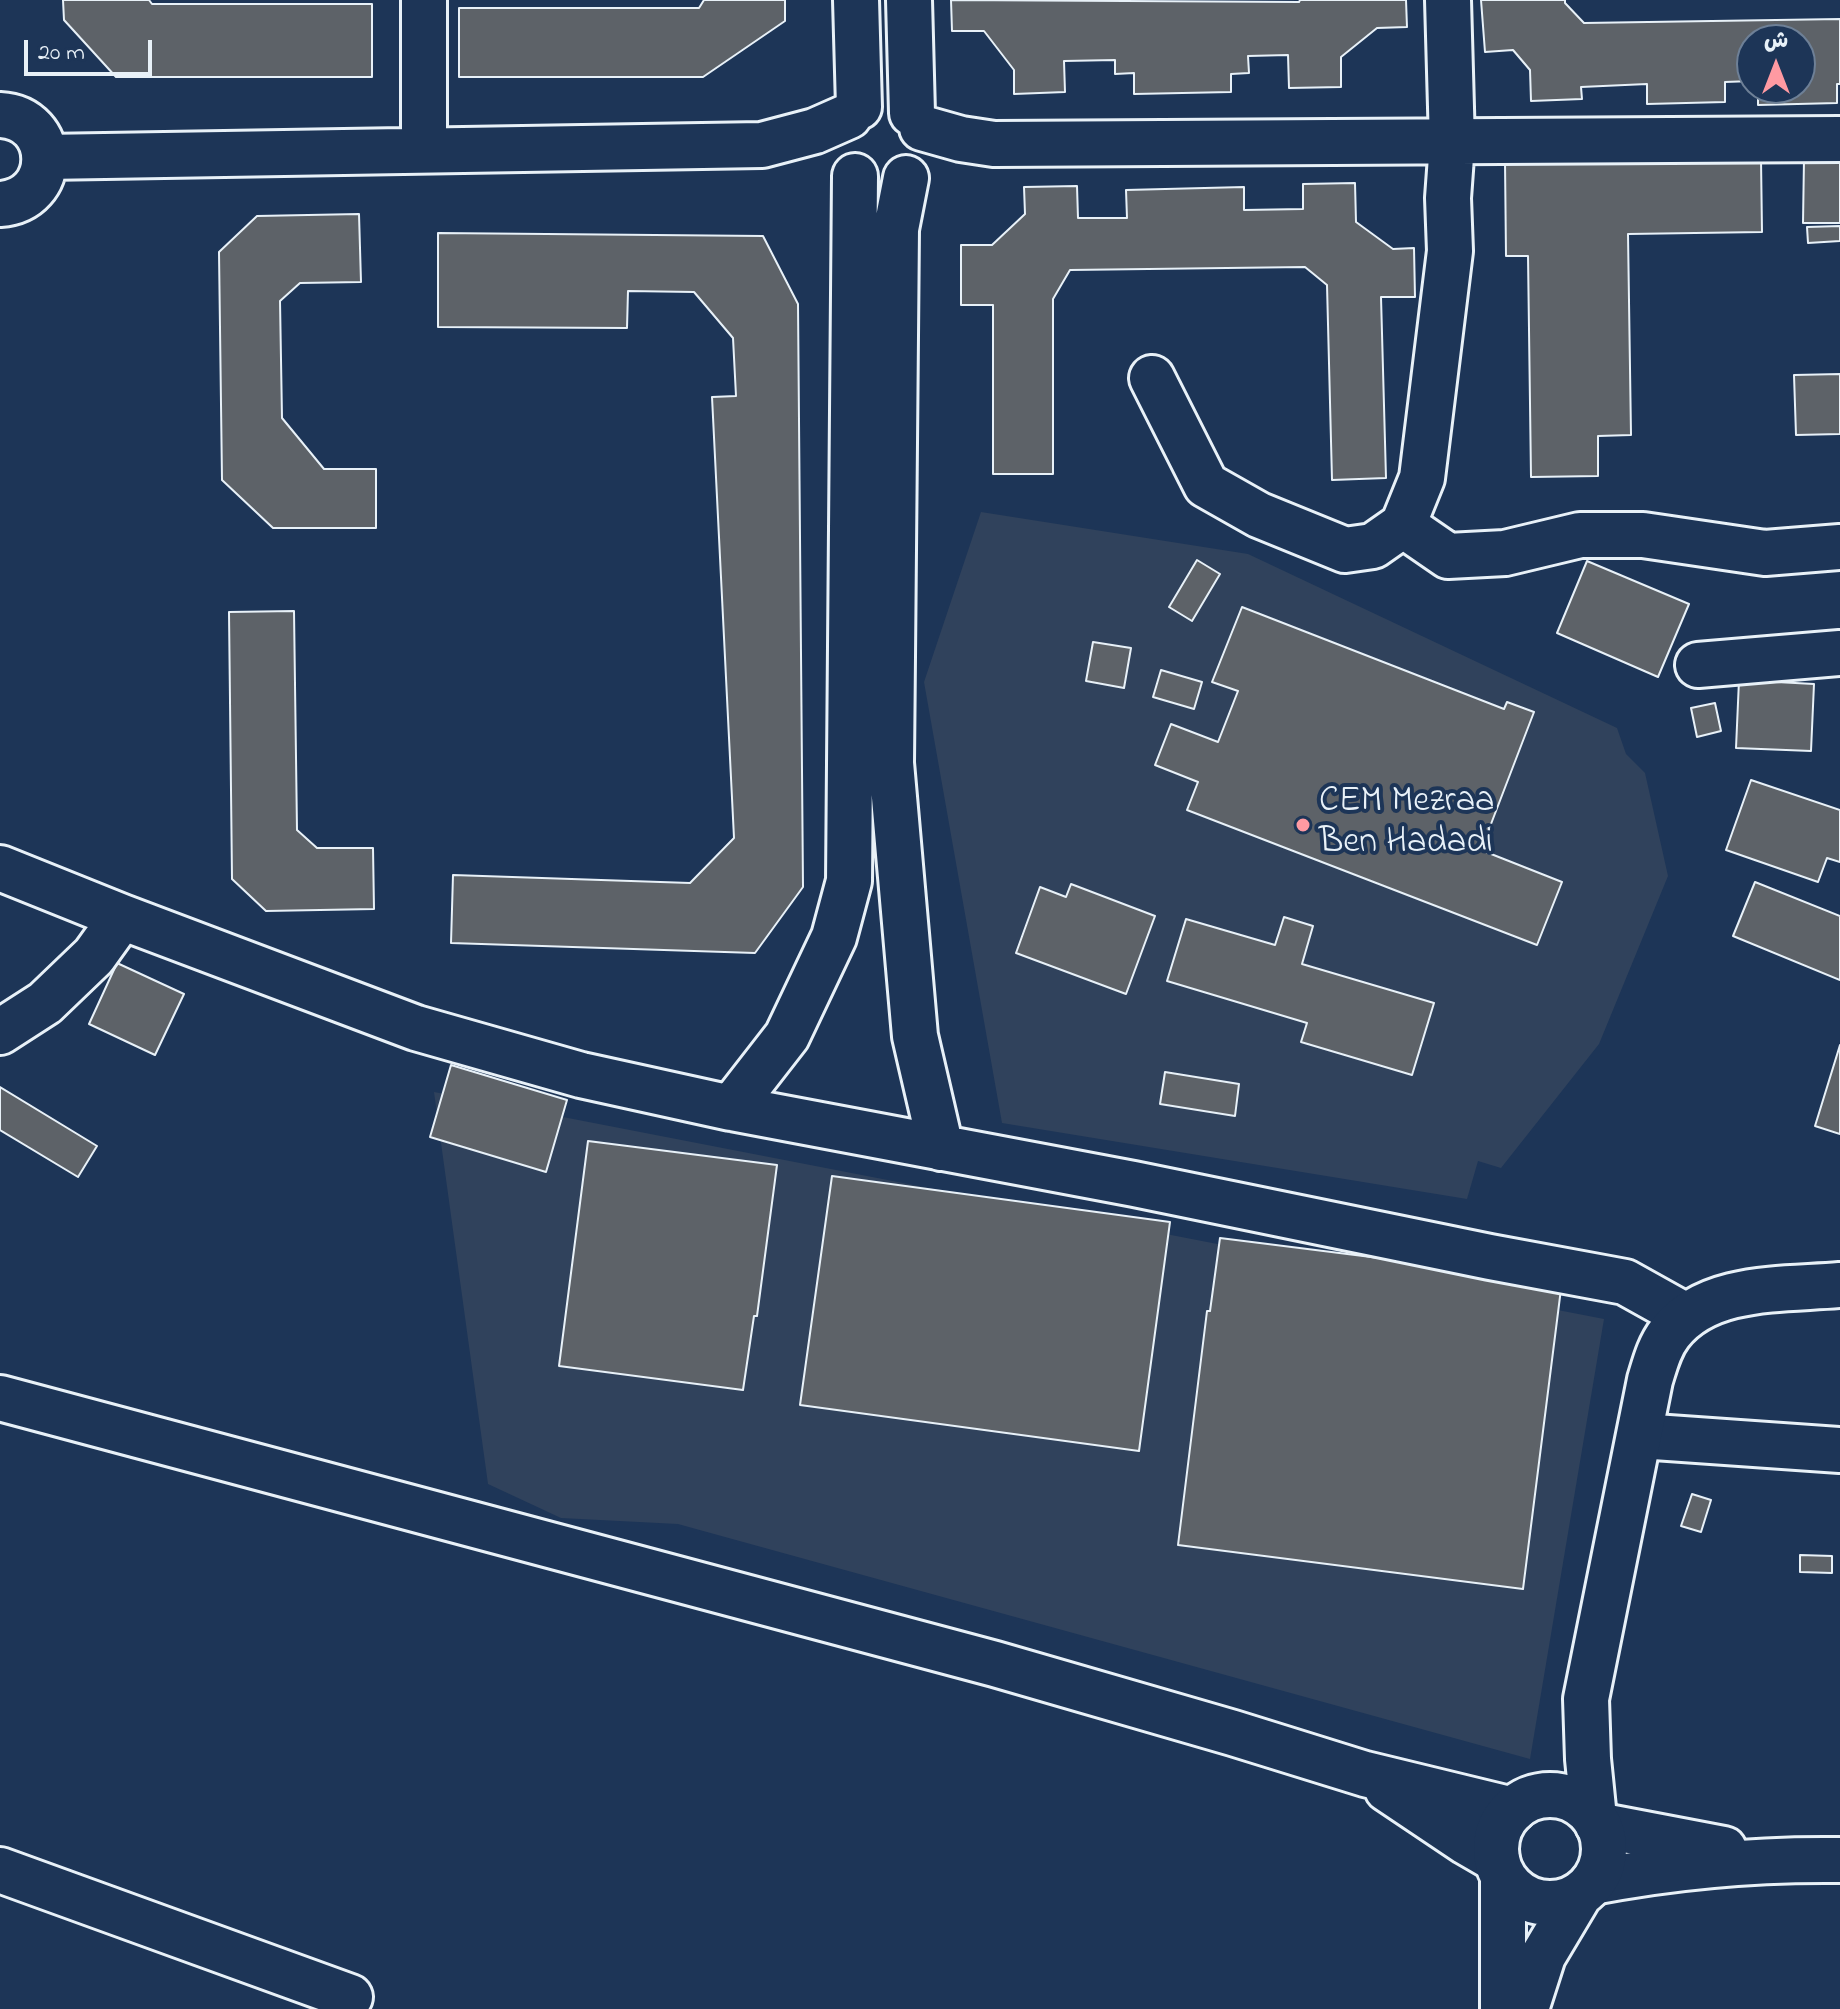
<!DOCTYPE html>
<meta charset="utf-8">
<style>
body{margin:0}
#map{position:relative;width:1840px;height:2009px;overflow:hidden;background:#1d3557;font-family:"Indie Flower","Playpen Sans Arabic",sans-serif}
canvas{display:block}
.north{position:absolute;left:1736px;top:24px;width:80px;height:80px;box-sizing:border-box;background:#1d3557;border:2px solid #6e8097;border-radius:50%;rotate:0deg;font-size:22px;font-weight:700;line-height:32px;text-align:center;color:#e8f1f8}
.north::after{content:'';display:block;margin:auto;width:28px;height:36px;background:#ff9aa2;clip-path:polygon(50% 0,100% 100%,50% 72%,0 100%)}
.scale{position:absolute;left:24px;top:40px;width:128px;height:36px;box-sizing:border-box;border:4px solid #e8f1f8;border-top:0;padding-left:10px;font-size:24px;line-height:28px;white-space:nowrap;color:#e8f1f8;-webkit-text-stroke:6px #1d3557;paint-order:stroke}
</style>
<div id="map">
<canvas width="1840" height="2009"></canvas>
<div class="north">ش</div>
<div class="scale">20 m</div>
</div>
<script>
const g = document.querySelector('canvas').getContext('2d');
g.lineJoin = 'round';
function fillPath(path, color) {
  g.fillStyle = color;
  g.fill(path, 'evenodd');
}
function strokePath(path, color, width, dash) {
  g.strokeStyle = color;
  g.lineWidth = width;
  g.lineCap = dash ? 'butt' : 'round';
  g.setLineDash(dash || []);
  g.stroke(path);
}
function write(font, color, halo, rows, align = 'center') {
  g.font = font + ' "Indie Flower",sans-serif';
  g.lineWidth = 8;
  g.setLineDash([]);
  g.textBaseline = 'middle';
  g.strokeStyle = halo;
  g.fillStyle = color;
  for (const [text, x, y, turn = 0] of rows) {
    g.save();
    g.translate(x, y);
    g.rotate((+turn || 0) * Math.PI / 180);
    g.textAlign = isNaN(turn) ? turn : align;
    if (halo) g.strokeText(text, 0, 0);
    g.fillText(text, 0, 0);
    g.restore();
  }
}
fillPath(new Path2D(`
 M981 512 1248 554 1617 728 1626 754 1645 773 1668 876 1599 1044 1501 1168 1478 1161 1467 1199 1002 1123 924 682Z
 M434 1092 1604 1319 1530 1759 678 1524 561 1518 488 1484Z`), '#30425c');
const building = new Path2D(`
 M63 0H149L152 4H372V77H116L64 20Z
 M704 0H785V21L703 77H459V8H699Z
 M951 0 1299 2 1300 0H1406L1407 27 1377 28 1341 57V87L1289 88 1288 55 1248 56 1249 73 1231 74V92L1134 94V73L1115 74V60L1064 61 1065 92 1014 94V70L984 31H952Z
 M1481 0H1565V3L1584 23 1840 19V84H1837V103L1758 105V88H1800V40H1752V81L1725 82V102L1647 104V84L1581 87 1582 99 1531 101 1530 70 1513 50 1485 52Z
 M1761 159 1762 232 1628 234 1631 435 1598 436V476L1531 477 1528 256H1506L1505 162Z
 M1804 159H1840V223H1803Z
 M1355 183 1356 222 1393 249 1414 248 1415 297H1381L1386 478 1332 480 1327 285 1305 267 1070 270 1053 299V474H993V305H961V245H992L1025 214 1024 187 1077 186 1078 218H1127L1126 190 1244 187V210L1303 209V184Z
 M359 214 361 282 300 283 280 301 282 418 324 469H376V528H273L222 480 219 252 257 216Z
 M1840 226V241L1808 243 1807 227Z
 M438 233 763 236 798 304 803 887 755 953 451 943 453 875 690 883 734 838 712 397 736 396 733 338 694 292 628 291 627 328 438 327Z
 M1840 374V434L1796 435 1794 375Z
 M1197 560 1220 574 1192 621 1169 607Z
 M1587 561 1689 604 1658 677 1557 633Z
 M1242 607 1504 709 1507 702 1534 712 1481 850 1562 882 1537 945 1187 810 1198 782 1155 765 1171 724 1218 742 1238 691 1212 682Z
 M294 611 297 830 317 848H373L374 909 266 911 232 879 229 612Z
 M1093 642 1131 648 1124 688 1086 681Z
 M1161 670 1202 682 1194 709 1153 697Z
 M1739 680 1814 684 1811 751 1736 748Z
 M1715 703 1721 731 1697 737 1691 708Z
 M1751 780 1840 810V862L1827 858 1818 882 1726 850Z
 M1755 882 1840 916V980L1733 936Z
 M1071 884 1155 916 1126 994 1016 953 1040 887 1066 897Z
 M1284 917 1313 926 1302 964 1434 1003 1412 1075 1301 1042 1307 1023 1167 981 1186 919 1275 945Z
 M117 963 184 994 155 1055 89 1024Z
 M1840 1045V1134L1815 1126Z
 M451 1065 567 1100 546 1172 430 1137Z
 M1165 1072 1239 1084 1235 1116 1160 1104Z
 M0 1087 97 1146 78 1177 0 1130Z
 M588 1141 777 1165 757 1316H754L743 1390 559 1366Z
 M832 1176 1170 1222 1139 1451 800 1405Z
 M1220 1238 1562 1281 1523 1589 1178 1545 1207 1311H1210Z
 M1692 1494 1711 1500 1701 1532 1681 1526Z
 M1800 1555 1832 1556V1573L1800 1572Z`);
fillPath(building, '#5d6268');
strokePath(building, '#e8f1f8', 2);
const minor = new Path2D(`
 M424 0V150
 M856 0 859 107
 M909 0 912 113
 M0 115C59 118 59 200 0 204
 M922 128 961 139 994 144 1840 139
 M45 157 762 145 815 131 849 116
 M906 178 896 229 891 763 915 1036 941 1148
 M1152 378 1206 485 1259 515 1345 550 1373 546 1403 525 1422 478 1450 251 1448 198 1452 143 1448 0
 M1403 525 1448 556 1505 553 1580 535H1643L1765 553 1840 547
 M1698 665 1840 653
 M0 868 122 917 416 1028 581 1075 731 1108 1134 1184 1490 1257 1625 1282 1686 1316
 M0 1032 45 1003 94 956 122 917
 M731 1108 787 1036 834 937 849 881 855 176
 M0 1398 995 1664 1233 1733 1365 1774 1513 1810
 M1640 1436 1840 1450
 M1387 1789 1466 1842 1497 1860
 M1598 1825 1724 1849
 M0 1870 350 1997
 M1593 1882C1675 1866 1757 1859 1840 1860`);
const major = new Path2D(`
 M1496 1849a54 54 0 1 1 108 0a54 54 0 1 1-108 0Z
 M1594 1818 1588 1759 1586 1699 1650 1380C1655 1364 1659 1347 1670 1333 1708 1284 1783 1290 1840 1285
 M1503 1876V2009
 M1526 2009 1543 1956 1580 1894`);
strokePath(minor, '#e8f1f8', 50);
strokePath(major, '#e8f1f8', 50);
strokePath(minor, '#1d3557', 44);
strokePath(major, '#1d3557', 44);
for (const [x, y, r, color] of [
 [1303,825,8,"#ff9aa2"]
]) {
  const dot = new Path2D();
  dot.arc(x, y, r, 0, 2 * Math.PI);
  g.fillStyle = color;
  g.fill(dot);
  strokePath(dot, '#1d3557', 3);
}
write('36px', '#e8f1f8', '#1d3557', [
 ["CEM Mezraa",1319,804],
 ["Ben Hadadi",1319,845]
], 'left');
</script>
